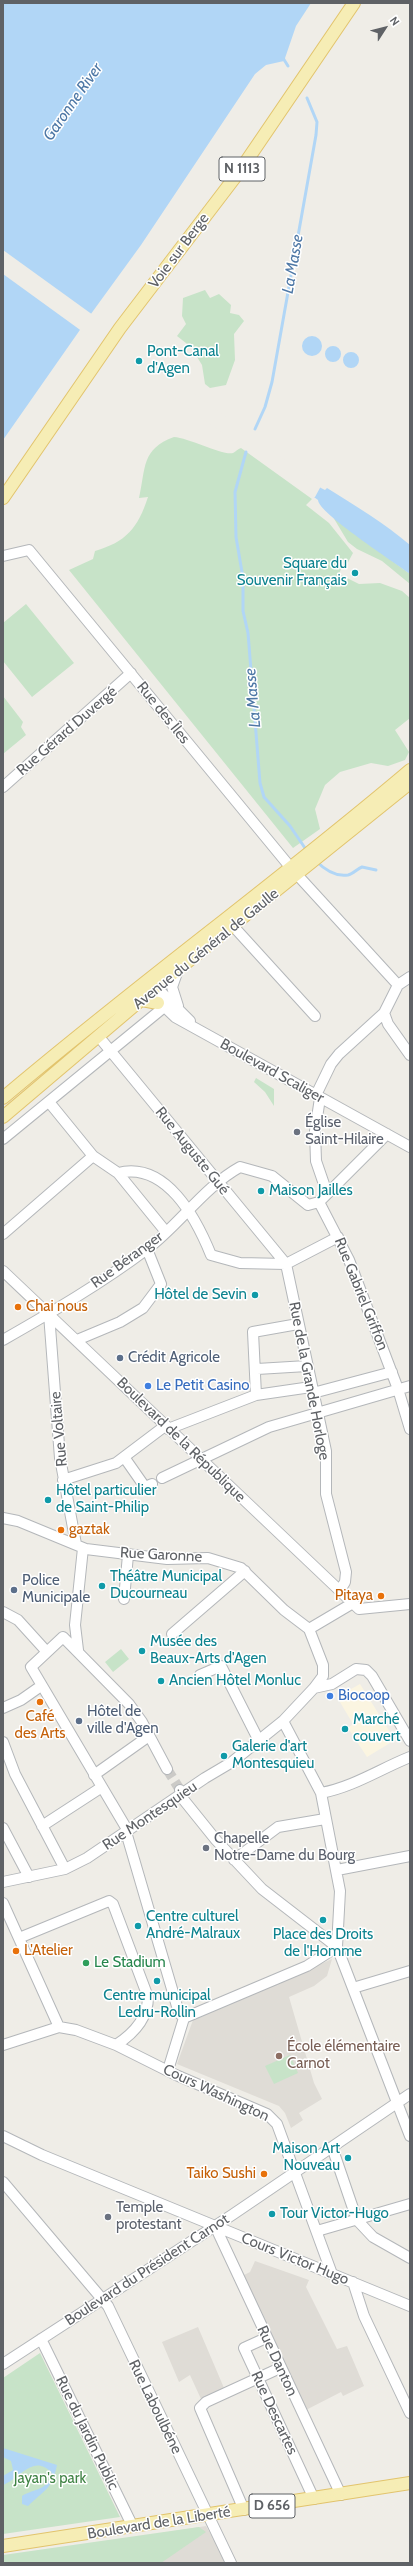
<!DOCTYPE html>
<meta charset="utf-8">
<style>
body{margin:0}
#map{position:relative;width:413px;height:2566px;overflow:hidden;background:#efede7;font-family:Cabin,sans-serif}
canvas{display:block}
.frame{position:absolute;inset:0;border:4px solid #5f6266;pointer-events:none}
.north{position:absolute;left:365px;top:8px;width:40px;height:40px;-webkit-text-stroke:3px #fff;paint-order:stroke;rotate:54deg;font-size:11px;font-weight:700;line-height:16px;text-align:center;color:#5f6266}
.north::after{content:'';display:block;margin:auto;width:14px;height:18px;background:#5f6266;clip-path:polygon(50% 0,100% 100%,50% 72%,0 100%)}
</style>
<div id="map">
<canvas width="413" height="2566"></canvas>
<div class="frame"></div>
<div class="north">N</div>
</div>
<script>
const g = document.querySelector('canvas').getContext('2d');
g.lineJoin = 'round';
function fillPath(path, color) {
  g.fillStyle = color;
  g.fill(path, 'evenodd');
}
function strokePath(path, color, width, dash) {
  g.strokeStyle = color;
  g.lineWidth = width;
  g.lineCap = dash ? 'butt' : 'round';
  g.setLineDash(dash || []);
  g.stroke(path);
}
function write(font, color, halo, rows, align = 'center') {
  g.font = font + ' Cabin,sans-serif';
  g.lineWidth = 3;
  g.setLineDash([]);
  g.textBaseline = 'middle';
  g.strokeStyle = halo;
  g.fillStyle = color;
  for (const [text, x, y, turn = 0] of rows) {
    g.save();
    g.translate(x, y);
    g.rotate((+turn || 0) * Math.PI / 180);
    g.textAlign = isNaN(turn) ? turn : align;
    if (halo) g.strokeText(text, 0, 0);
    g.fillText(text, 0, 0);
    g.restore();
  }
}
fillPath(new Path2D(`
 M360 1684 395 1740 367 1757 348 1728 353 1724 337 1697Z`), '#fbf5e1');
fillPath(new Path2D(`
 M332 1959 327 1976 314 1986 289 1997 314 2083 322 2099 299 2113 303 2120 291 2128 285 2113 279 2106 177 2064 193 2020Z
 M255 2261 309 2280 306 2287 337 2349 347 2346 364 2386 343 2396 341 2392 304 2411 242 2276 250 2272Z
 M198 2327 224 2388 201 2399 190 2375 179 2382 162 2342Z
 M206 2526 227 2563H3V2558Z`), '#dfdcd6');
fillPath(new Path2D(`
 M205 290 210 298 219 294 231 305 230 313 239 315 244 321 234 334 235 360 226 385 210 388 205 384 202 365 191 347 177 336 186 324 182 316 183 298Z
 M174 437C189 438 224 456 233 453 235 452 238 449 241 448L312 499 306 505 329 523 353 553 346 566H342L339 574 359 584 380 583 402 591 410 598V718L395 730 409 752 405 760 388 766 371 763 340 772 325 785 315 809 320 829 293 848 69 570 93 559 95 551C126 542 138 528 148 497L139 498C146 468 141 449 174 437Z
 M333 517 410 574V584L382 561 357 549 348 542Z
 M26 604 74 663 32 697 3 661V623Z
 M3 696 23 722 21 727 26 735 3 754Z
 M256 1078 274 1089V1106L265 1092 254 1082Z
 M121 1649 129 1659 113 1672 105 1662Z
 M290 2055 298 2073 274 2084 265 2066Z
 M40 2353 120 2517 3 2534V2378Z
 M199 2527 206 2532 161 2563H3V2555Z`), '#c7e3c8');
fillPath(new Path2D(`
 M3 3H311L296 26 284 61 266 65 255 74 141 245 88 318 321 488 325 490 327 488C356 506 384 523 410 545V574C396 563 318 513 318 500L82 327 3 440Z
 M302 346a10 10 0 1 1 20 0a10 10 0 1 1-20 0Z
 M325 354a8 8 0 1 1 16 0a8 8 0 1 1-16 0Z
 M343 360a8 8 0 1 1 16 0a8 8 0 1 1-16 0Z
 M3 2448 57 2465C52 2490 44 2490 28 2506L22 2504V2496C35 2488 48 2491 52 2473 33 2453 20 2479 3 2485V2476L13 2470 11 2461 3 2457Z`), '#b1d6f6');
fillPath(new Path2D(`
 M3 250 93 315 91 318 321 486 315 497 312 498 3 274Z`), '#efede7');
strokePath(new Path2D(`
 M283 58 288 66
 M255 429 265 407 272 382 316 135 317 122 307 98
 M246 452 235 492 236 537 243 578V611L248 633 260 783 264 797 290 826 307 851
 M316 861C324 869 336 877 348 875 353 874 357 869 362 867L376 870`), '#b1d6f6', 3);
strokePath(new Path2D(`
 M167 1769 180 1790`), '#cbcac7', 10, [10, 5]);
const minor = new Path2D(`
 M3 556 29 550 291 868 398 985
 M3 787 131 673
 M234 927 315 1016
 M148 985 161 992 190 1021
 M398 985 410 977
 M154 997 175 1017 410 1147
 M178 1006 172 987 178 970
 M384 1013 388 1024 410 1055
 M99 1037 286 1264 326 1451V1494L346 1572 345 1582 340 1590
 M316 1095 331 1064 339 1054 384 1013 398 985
 M320 1098 315 1131 316 1161 327 1193
 M49 1102 93 1156 118 1173 166 1232
 M3 1139 163 1008
 M118 1173C166 1161 196 1218 211 1255L240 1263 286 1264 338 1237
 M319 1202 349 1260 398 1389 410 1429
 M3 1234 93 1156
 M3 1271 359 1609 410 1604
 M49 1314 60 1458 76 1544
 M3 1340C52 1312 102 1283 147 1249 179 1225 204 1187 240 1167L272 1176 308 1205 319 1202 387 1134
 M77 1340 120 1322 143 1308 161 1284 147 1249
 M257 1369 307 1366
 M313 1393 392 1372
 M256 1395 253 1332 298 1324
 M168 1429 256 1395 311 1387
 M124 1457 145 1487 152 1484
 M162 1478 269 1427 410 1386
 M63 1480 116 1463 165 1426
 M3 1518 18 1521 86 1549 167 1559 208 1558 241 1568 284 1610 309 1629 323 1665V1676L314 1688
 M124 1599 128 1555
 M3 1612 18 1620 47 1652
 M309 1629 353 1603
 M172 1634 245 1571
 M78 1650 75 1625 83 1548
 M200 1675 221 1666 259 1741
 M3 1708 21 1700 41 1686
 M410 1741 372 1676 366 1670 356 1669 332 1684 314 1688 283 1721 321 1793C353 1787 380 1769 410 1757
 M3 1742 15 1774 65 1869
 M94 1775 149 1736
 M180 1790 183 1799 216 1840 262 1889 337 1947 410 2136
 M321 1793 340 1891 337 1947
 M42 1826 102 1787
 M3 1828 29 1877
 M128 1831 31 1667 63 1637 129 1704 142 1722 167 1769
 M126 1832 179 2013 184 2018
 M234 1860 278 1827 325 1819
 M337 1870 410 1856
 M3 1882 65 1869 87 1858 205 1778 232 1762 283 1721
 M3 1903 59 2027
 M19 1938 109 1901 113 1904 148 1997C148 2018 133 2034 116 2045
 M353 1988 410 1971
 M184 2018 307 1966 337 1947
 M3 2045 59 2027 76 2030 116 2045 176 2075 267 2114 277 2124 332 2274
 M168 2070 184 2018
 M3 2136 42 2155 410 2306
 M332 2147 357 2220 373 2237 410 2258
 M3 2182 108 2306 231 2563
 M215 2226 341 2495
 M317 2231 410 2204
 M353 2282 364 2316 410 2413
 M266 2338 244 2348 314 2499
 M41 2339 133 2527
 M3 2364 232 2215 410 2094
 M244 2510 200 2408 206 2402 280 2368`);
const major = new Path2D(`
 M3 498 120 328 239 172 354 3
 M142 1000 158 1003
 M3 1098C136 985 277 883 410 770
 M3 1117 161 983 410 783
 M3 2546 410 2483`);
strokePath(minor, '#b4b7ba', 12);
strokePath(major, '#e2c46d', 14);
strokePath(minor, '#fff', 10);
strokePath(major, '#f6edb5', 12);
for (const [x, y, r, color] of [
 [139,361,4,"#0f9aa8"],
 [355,573,4,"#0f9aa8"],
 [297,1132,4,"#6b7280"],
 [261,1191,4,"#0f9aa8"],
 [255,1295,4,"#0f9aa8"],
 [18,1307,4,"#e8710a"],
 [120,1358,4,"#5c6f8a"],
 [148,1386,4,"#3f7fe0"],
 [48,1500,4,"#0f9aa8"],
 [61,1530,4,"#e8710a"],
 [102,1586,4,"#0f9aa8"],
 [14,1590,4,"#5c6f8a"],
 [381,1596,4,"#e8710a"],
 [142,1651,4,"#0f9aa8"],
 [161,1681,4,"#0f9aa8"],
 [330,1696,4,"#3f7fe0"],
 [40,1702,4,"#e8710a"],
 [79,1721,4,"#5c6f8a"],
 [345,1729,4,"#0f9aa8"],
 [224,1756,4,"#0f9aa8"],
 [206,1848,4,"#6b7280"],
 [323,1920,4,"#0f9aa8"],
 [138,1926,4,"#0f9aa8"],
 [16,1951,4,"#e8710a"],
 [86,1963,4,"#2e9e5b"],
 [157,1981,4,"#0f9aa8"],
 [279,2056,4,"#8d6e63"],
 [348,2158,4,"#0f9aa8"],
 [264,2174,4,"#e8710a"],
 [272,2214,4,"#0f9aa8"],
 [108,2217,4,"#6b7280"]
]) {
  const dot = new Path2D();
  dot.arc(x, y, r, 0, 2 * Math.PI);
  g.fillStyle = color;
  g.fill(dot);
  strokePath(dot, '#fff', 1.5);
}
for (const [x, y, w] of [
 [242,169,46],
 [272,2506,46]
]) {
  const box = new Path2D();
  box.roundRect(x - w / 2, y - 12, w, 24, 3);
  g.fillStyle = '#fff';
  g.fill(box);
  strokePath(box, '#5f6266', 1);
}
write('bold 14px', '#5f6266', null, [
 ["N 1113",242,169],
 ["D 656",272,2506]
]);
write('15px', '#5f6266', '#fff', [
 ["Voie sur Berge",179,251,-53],
 ["Rue des Îles",163,713,51],
 ["Rue Gérard Duvergé",67,731,-41],
 ["Avenue du Général de Gaulle",206,949,-39],
 ["Boulevard Scaliger",272,1071,29],
 ["Rue Auguste Gué",192,1151,51],
 ["Rue Béranger",127,1260,-36],
 ["Rue Gabriel Griffon",361,1294,68],
 ["Rue de la Grande Horloge",309,1381,79],
 ["Rue Voltaire",59,1429,-95],
 ["Boulevard de la République",181,1440,44],
 ["Rue Garonne",161,1555,3],
 ["Rue Montesquieu",150,1816,-34],
 ["Cours Washington",216,2093,25],
 ["Cours Victor Hugo",295,2259,22],
 ["Boulevard du Président Carnot",147,2270,-33],
 ["Rue Danton",277,2361,65],
 ["Rue Laboulbéne",155,2407,64],
 ["Rue Descartes",274,2413,65],
 ["Rue du Jardin Public",87,2433,64],
 ["Boulevard de la Liberté",159,2523,-9]
]);
write('15px', '#0d838f', '#fff', [
 ["Pont-Canal",147,352],
 ["d'Agen",147,369],
 ["Square du",347,564,"right"],
 ["Souvenir Français",347,581,"right"],
 ["Maison Jailles",269,1191],
 ["Hôtel de Sevin",247,1295,"right"],
 ["Hôtel particulier",56,1491],
 ["de Saint-Philip",56,1508],
 ["Théâtre Municipal",110,1577],
 ["Ducourneau",110,1594],
 ["Musée des",150,1642],
 ["Beaux-Arts d'Agen",150,1659],
 ["Ancien Hôtel Monluc",169,1681],
 ["Marché",353,1720],
 ["couvert",353,1737],
 ["Galerie d'art",232,1747],
 ["Montesquieu",232,1764],
 ["Centre culturel",146,1917],
 ["André-Malraux",146,1934],
 ["Place des Droits",323,1935,"center"],
 ["de l'Homme",323,1952,"center"],
 ["Centre municipal",157,1996,"center"],
 ["Ledru-Rollin",157,2013,"center"],
 ["Maison Art",340,2149,"right"],
 ["Nouveau",340,2166,"right"],
 ["Tour Victor-Hugo",280,2214]
], 'left');
write('15px', '#5b616d', '#fff', [
 ["Église",305,1123],
 ["Saint-Hilaire",305,1140],
 ["Chapelle",214,1839],
 ["Notre-Dame du Bourg",214,1856],
 ["Temple",116,2208],
 ["protestant",116,2225]
], 'left');
write('15px', '#c56008', '#fff', [
 ["Chai nous",26,1307],
 ["gaztak",69,1530],
 ["Pitaya",373,1596,"right"],
 ["Café",40,1717,"center"],
 ["des Arts",40,1734,"center"],
 ["L'Atelier",24,1951],
 ["Taiko Sushi",256,2174,"right"]
], 'left');
write('15px', '#4e5e75', '#fff', [
 ["Crédit Agricole",128,1358],
 ["Police",22,1581],
 ["Municipale",22,1598],
 ["Hôtel de",87,1712],
 ["ville d'Agen",87,1729]
], 'left');
write('15px', '#366cbe', '#fff', [
 ["Le Petit Casino",156,1386],
 ["Biocoop",338,1696]
], 'left');
write('15px', '#27864d', '#fff', [
 ["Le Stadium",94,1963]
], 'left');
write('15px', '#785e54', '#fff', [
 ["École élémentaire",287,2047],
 ["Carnot",287,2064]
], 'left');
write('15px', '#408345', '#fff', [
 ["Jayan's park",50,2479]
]);
write('italic 16px', '#4e78a6', '#fff', [
 ["Garonne River",73,102,-55],
 ["La Masse",293,264,-80],
 ["La Masse",253,698,-95]
]);
</script>
